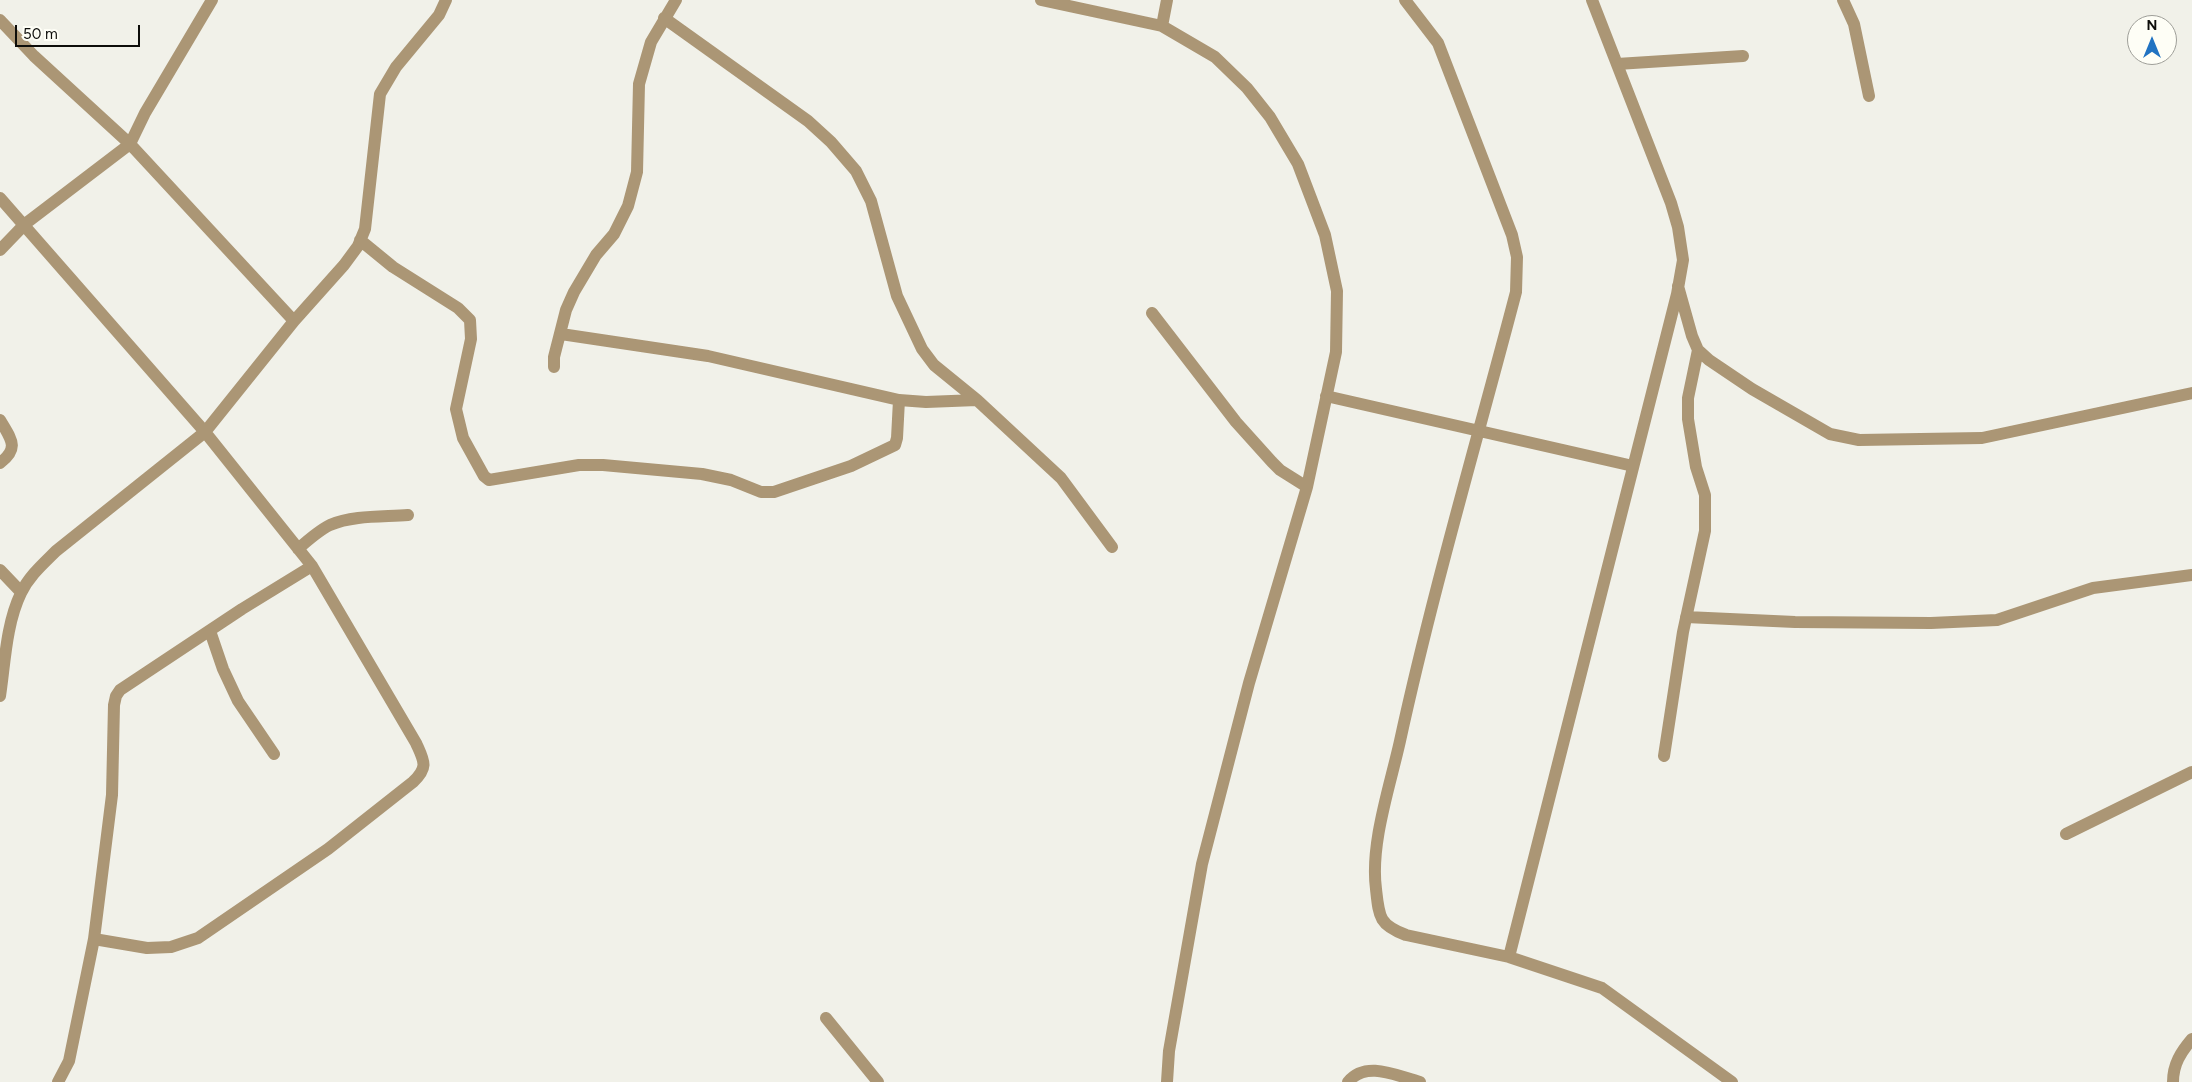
<!DOCTYPE html>
<style>
body{margin:0}
#map{position:relative;width:2192px;height:1082px;overflow:hidden;background:#f1f1e9;font-family:Figtree,sans-serif}
canvas{display:block}
.north{position:absolute;left:2127px;top:15px;width:50px;height:50px;box-sizing:border-box;background:#fefef6;border:1px solid #9e9e98;border-radius:50%;rotate:0deg;font-size:14px;font-weight:700;line-height:20px;text-align:center;color:#0d0d0a}
.north::after{content:'';display:block;margin:auto;width:18px;height:22px;background:#2173c2;clip-path:polygon(50% 0,100% 100%,50% 72%,0 100%)}
.scale{position:absolute;left:15px;top:25px;width:125px;height:22px;box-sizing:border-box;border:2px solid #0d0d0a;border-top:0;padding-left:6px;font-size:15px;line-height:18px;white-space:nowrap;color:#0d0d0a;-webkit-text-stroke:4px #fefef6;paint-order:stroke}
</style>
<div id="map">
<canvas width="2192" height="1082"></canvas>
<div class="north">N</div>
<div class="scale">50 m</div>
</div>
<script>
const g = document.querySelector('canvas').getContext('2d');
g.lineJoin = 'round';
function strokePath(path, color, width, dash) {
  g.strokeStyle = color;
  g.lineWidth = width;
  g.lineCap = dash ? 'butt' : 'round';
  g.setLineDash(dash || []);
  g.stroke(path);
}
strokePath(new Path2D(`
 M1041 0 1162 26 1215 57 1247 88 1270 117 1298 164 1325 235 1337 291 1336 352 1307 487 1249 683 1202 864 1169 1051 1167 1082
 M1405 0 1438 43 1512 235 1517 257 1516 292C1477 441 1433 590 1400 741 1390 786 1370 844 1376 889 1379 917 1379 925 1406 935L1509 957 1602 988 1732 1082
 M1843 0 1854 24 1869 96
 M664 18 808 121 831 142 856 171 871 201 897 296 922 349 934 365 977 400 1061 478 1112 547
 M0 20 34 56 130 144 294 321
 M1162 26 1167 0
 M1617 64 1743 56
 M0 198 205 432 312 566 416 743C424 761 429 767 413 782L328 849 198 938 171 947 147 948 94 939
 M360 240 393 267 458 308 470 320 471 339 456 409 463 438 484 476 489 480 579 465H603L702 474 731 480 761 492H774L851 466 895 445 897 438 899 400
 M0 250 25 224 130 144 145 113 212 0
 M1678 286 1692 336 1698 350 1709 360 1752 389 1830 434 1859 440 1982 438 2192 393
 M1152 313 1236 422 1272 462 1280 470 1307 487
 M561 334 708 356 899 400 926 402 977 400
 M554 367V357L566 310 574 292 596 255 614 234 628 206 637 172 639 84 651 42 676 0
 M1326 396 1633 466
 M0 420C11 439 20 448 0 463
 M298 549C308 540 318 531 330 525 353 515 384 517 408 515
 M0 570 21 592
 M1686 617 1795 622 1931 623 1997 620 2093 588 2192 575
 M210 631 223 669 238 701 274 754
 M0 696C5 663 6 624 21 593 29 576 43 564 56 551L205 432 294 321 344 265 358 246 365 229 380 94 396 67 439 15 446 0
 M1664 756 1683 632 1705 531V495L1696 467 1688 419V398L1698 350
 M2066 834 2192 772
 M1509 957 1677 294 1683 260 1678 227 1671 203 1592 0
 M826 1018 878 1082
 M58 1082 69 1061 94 939 112 795 114 705 116 696 120 690 242 609 312 566
 M1348 1082C1366 1060 1397 1076 1420 1082
 M2173 1082C2173 1064 2181 1052 2192 1039`), '#ab9675', 12);
</script>
